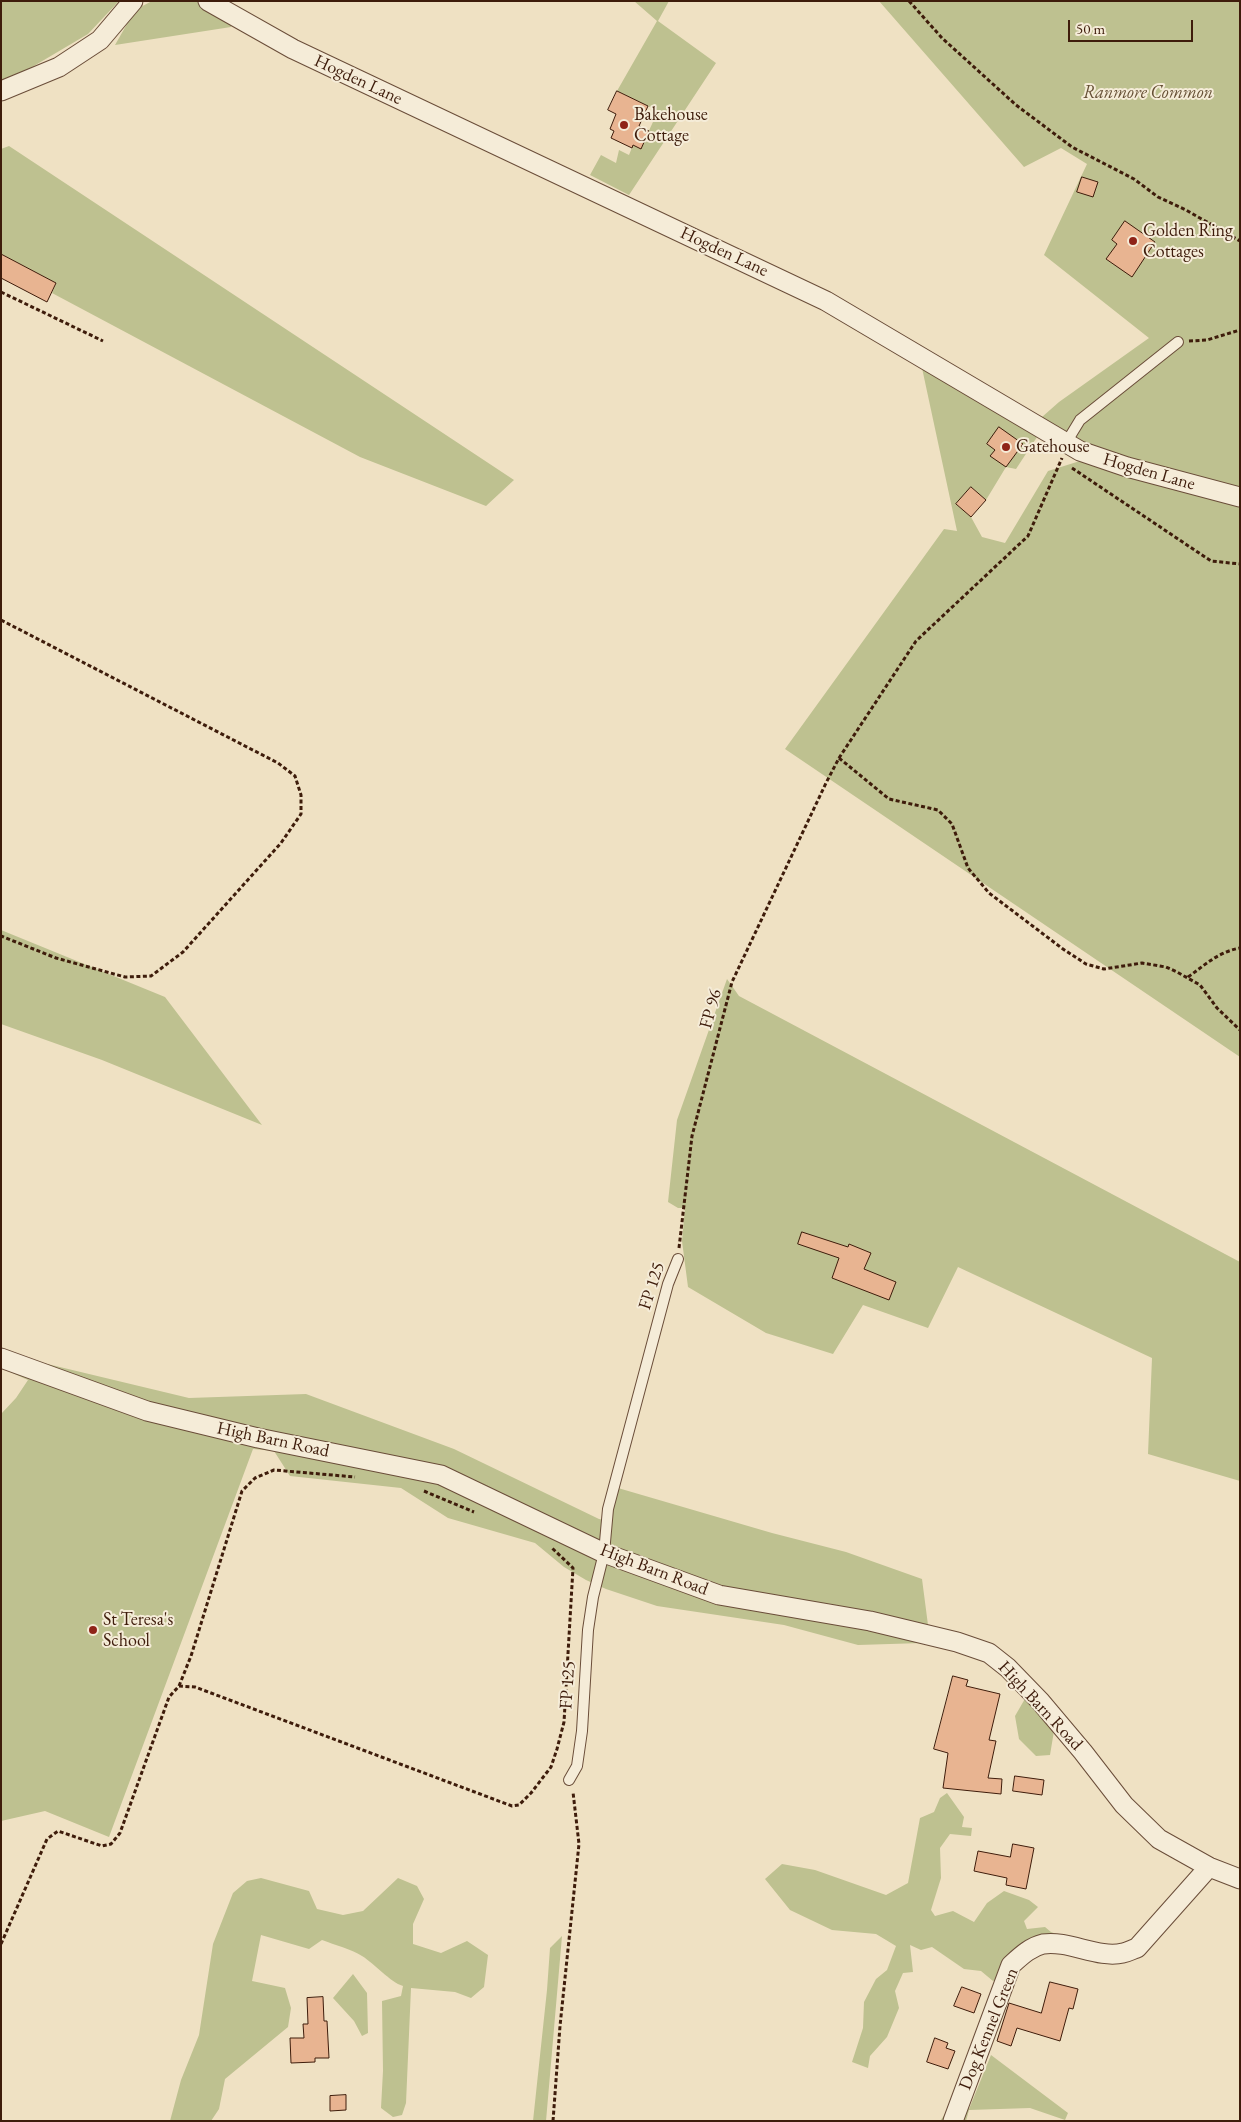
<!DOCTYPE html>
<style>
body{margin:0}
#map{position:relative;width:1241px;height:2122px;overflow:hidden;background:#efe1c3;font-family:"EB Garamond",serif}
canvas{display:block}
.frame{position:absolute;inset:0;border:2px solid #3e1c0b;pointer-events:none}
.scale{position:absolute;left:1068px;top:20px;width:125px;height:22px;box-sizing:border-box;border:2px solid #3e1c0b;border-top:0;padding-left:6px;font-size:15px;line-height:18px;white-space:nowrap;color:#3e1c0b;-webkit-text-stroke:4px #f5ecd8;paint-order:stroke}
</style>
<div id="map">
<canvas width="1241" height="2122"></canvas>
<div class="frame"></div>
<div class="scale">50 m</div>
</div>
<script>
const g = document.querySelector('canvas').getContext('2d');
g.lineJoin = 'round';
function fillPath(path, color) {
  g.fillStyle = color;
  g.fill(path, 'evenodd');
}
function strokePath(path, color, width, dash) {
  g.strokeStyle = color;
  g.lineWidth = width;
  g.lineCap = dash ? 'butt' : 'round';
  g.setLineDash(dash || []);
  g.stroke(path);
}
function write(font, color, halo, rows, align = 'center') {
  g.font = font + ' "EB Garamond",serif';
  g.lineWidth = 4;
  g.setLineDash([]);
  g.textBaseline = 'middle';
  g.strokeStyle = halo;
  g.fillStyle = color;
  for (const [text, x, y, turn = 0] of rows) {
    g.save();
    g.translate(x, y);
    g.rotate((+turn || 0) * Math.PI / 180);
    g.textAlign = isNaN(turn) ? turn : align;
    if (halo) g.strokeText(text, 0, 0);
    g.fillText(text, 0, 0);
    g.restore();
  }
}
fillPath(new Path2D(`
 M1 1H119L88 34 22 73 1 80Z
 M152 1H200L234 19 231 27 115 45 135 10Z
 M634 1H669L658 21 716 63 629 195 590 175 601 155 616 163 619 150 629 155 633 145 641 148 658 111 617 91 657 21Z
 M879 1H1240V1057L785 749 944 529 957 531 922 368 1039 434 1016 469 1006 467 986 500 971 487 956 504 971 517 982 537 1005 543 1048 471 1080 461 1042 417 1059 402 1149 338 1044 255 1087 164 1061 148 1024 167Z
 M9 146 514 480 486 506 360 457 52 293 56 283 1 254V149Z
 M1 930 165 997 262 1125 102 1060 1 1024Z
 M727 979 739 996 1240 1262V1481L1148 1454 1152 1358 958 1267 928 1328 863 1305 833 1354 766 1333 688 1287 682 1241 685 1208H678L668 1202 677 1120Z
 M14 1356 189 1398 306 1394 454 1449 599 1519 611 1521 618 1488 772 1533 846 1552 922 1579 928 1625 922 1643 858 1645 784 1625 657 1606 606 1589 586 1580 564 1567 535 1543 448 1518 401 1488 290 1476 274 1451 253 1449 109 1837 45 1811 1 1821V1414L16 1398 28 1380 10 1372Z
 M1026 1697 1054 1731 1050 1755 1036 1756 1019 1739 1015 1716Z
 M947 1793 964 1817 962 1827 972 1828 971 1836 950 1834 940 1848 941 1878 931 1910 935 1916 953 1911 974 1922 987 1903 1004 1891 1029 1900 1038 1907 1024 1921 1027 1929 1045 1927 1051 1932 1059 1935 1002 1978 993 1981 981 1971 964 1969 932 1947 921 1950 910 1945 913 1972 903 1973 895 1991 899 2008 887 2037 870 2056 868 2068 852 2062 863 2028 864 2002 876 1979 887 1970 896 1946 876 1934 832 1930 790 1910 765 1879 782 1864 815 1870 886 1895 908 1883 920 1818 934 1812 940 1798Z
 M261 1878 309 1891 317 1909 343 1915 363 1911 398 1878 417 1886 424 1899 413 1924V1944L441 1953 467 1941 488 1955 484 1987 471 1998 455 1992 411 1988 406 2103 402 2115 393 2117 381 2108 383 2071 382 2001 401 1996 403 1986C390 1982 375 1964 362 1956 351 1949 335 1945 322 1940L309 1949 261 1935 252 1981 285 1988 291 2008 288 2027 225 2079 219 2109 211 2121H170L181 2080 199 2035 213 1944 233 1893 247 1881Z
 M562 1936 546 2121H533L547 1990 550 1948Z
 M353 1974 367 1993 368 2033 362 2036 354 2021 333 1998Z
 M991 2055 1068 2113 1065 2120 1030 2108 969 2110 966 2121H940L951 2106 969 2109Z`), '#bec190');
const building = new Path2D(`
 M617 91 648 106 639 126 649 131 641 149 633 145 632 148 611 138 614 131 610 129 616 114 608 110Z
 M1082 177 1098 182 1093 197 1077 192Z
 M1125 221 1155 242 1132 277 1106 259 1117 244 1112 240Z
 M1 254 56 283 47 302 1 278Z
 M999 427 1023 444 1006 467 990 456 995 450 987 444Z
 M971 487 986 500 971 517 956 504Z
 M802 1232 848 1247 849 1244 871 1253 864 1269 896 1282 889 1300 832 1278 839 1258 798 1244Z
 M953 1676 968 1680 966 1686 1000 1694 989 1740 996 1741 988 1778 1002 1779 1001 1794 943 1788 948 1753 934 1749Z
 M1015 1776 1044 1780 1042 1795 1013 1791Z
 M1013 1844 1034 1848 1026 1889 1006 1885 1007 1878 974 1871 978 1851 1010 1857Z
 M1050 1982 1078 1989 1073 2009 1069 2008 1060 2041 1017 2028 1011 2046 997 2041 1009 2003 1041 2013Z
 M962 1987 981 1994 974 2013 954 2006Z
 M323 1997 324 2021H327L329 2058H315V2062L291 2063 290 2038H304L303 2024H308L307 1998Z
 M935 2038 948 2043 946 2048 955 2051 948 2069 927 2062Z
 M346 2095V2110L330 2111V2096Z`);
fillPath(building, '#e8b491');
strokePath(building, '#3e1c0b', 1);
const service = new Path2D(`
 M1066 443 1080 420 1178 342
 M569 1780 577 1766 582 1731 588 1630 593 1597 604 1553 608 1509 668 1284 678 1259`);
const minor = new Path2D(`
 M208 1 293 49 826 301 1080 451 1127 467 1240 497
 M1 91 59 67 100 40 133 1
 M1 1358 147 1411 258 1438 441 1475 604 1553 719 1595 870 1621 957 1642 989 1653 1008 1668 1040 1701 1083 1752 1124 1805 1159 1839 1209 1867 1240 1879
 M953 2121 1011 1965C1020 1957 1030 1947 1043 1944 1069 1940 1098 1959 1123 1953 1128 1952 1133 1949 1137 1948L1209 1867`);
strokePath(service, '#6a4d39', 12);
strokePath(minor, '#6a4d39', 21);
strokePath(new Path2D(`
 M909 1 942 38 1016 105 1072 147 1134 179 1158 197 1186 210 1240 241
 M1 292 103 341
 M1189 341 1207 340 1240 330
 M1072 468 1211 561 1240 564
 M1 620 278 763 295 776 301 795V814L281 843 183 952 151 976 125 977 56 958 1 936
 M839 758 889 799 938 810 952 824 968 868 989 893 1063 949 1086 964 1104 969 1142 963 1166 967 1177 972 1200 985 1217 1008 1240 1030
 M1188 977C1205 965 1218 952 1240 948
 M679 1248 692 1136 732 982 826 783 839 758 916 641 1028 536 1062 458
 M424 1491 474 1512
 M179 1686 191 1656 242 1491 255 1478 274 1470 355 1477
 M1 1944 47 1839 58 1831 102 1846 111 1844 120 1833 169 1697 179 1686 195 1687 512 1806 519 1805 531 1793 551 1767 557 1749 564 1722 573 1568 552 1548
 M553 2121 560 2026 579 1844 573 1792`), '#3e1c0b', 3, [4, 2.5]);
strokePath(service, '#f5ecd8', 10);
strokePath(minor, '#f5ecd8', 19);
for (const [x, y, r, color] of [
 [624,125,5,"#8f2418"],
 [1133,241,5,"#8f2418"],
 [1006,447,5,"#8f2418"],
 [93,1630,5,"#8f2418"]
]) {
  const dot = new Path2D();
  dot.arc(x, y, r, 0, 2 * Math.PI);
  g.fillStyle = color;
  g.fill(dot);
  strokePath(dot, '#f5ecd8', 2);
}
write('18px', '#3e1c0b', '#f5ecd8', [
 ["Hogden Lane",358,80,25],
 ["Hogden Lane",724,252,25],
 ["Hogden Lane",1149,472,16],
 ["FP 96",711,1009,-75],
 ["FP 125",652,1286,-72],
 ["High Barn Road",273,1440,12],
 ["High Barn Road",654,1570,21],
 ["FP 125",568,1685,-86],
 ["High Barn Road",1040,1706,47],
 ["Dog Kennel Green",989,2029,-68]
]);
write('italic 18px', '#644e33', '#f5ecd8', [
 ["Ranmore Common",1148,93]
]);
write('18px', '#3e1c0b', '#f5ecd8', [
 ["Bakehouse",634,115],
 ["Cottage",634,136],
 ["Golden Ring",1143,231],
 ["Cottages",1143,252],
 ["Gatehouse",1016,447],
 ["St Teresa's",103,1620],
 ["School",103,1641]
], 'left');
</script>
